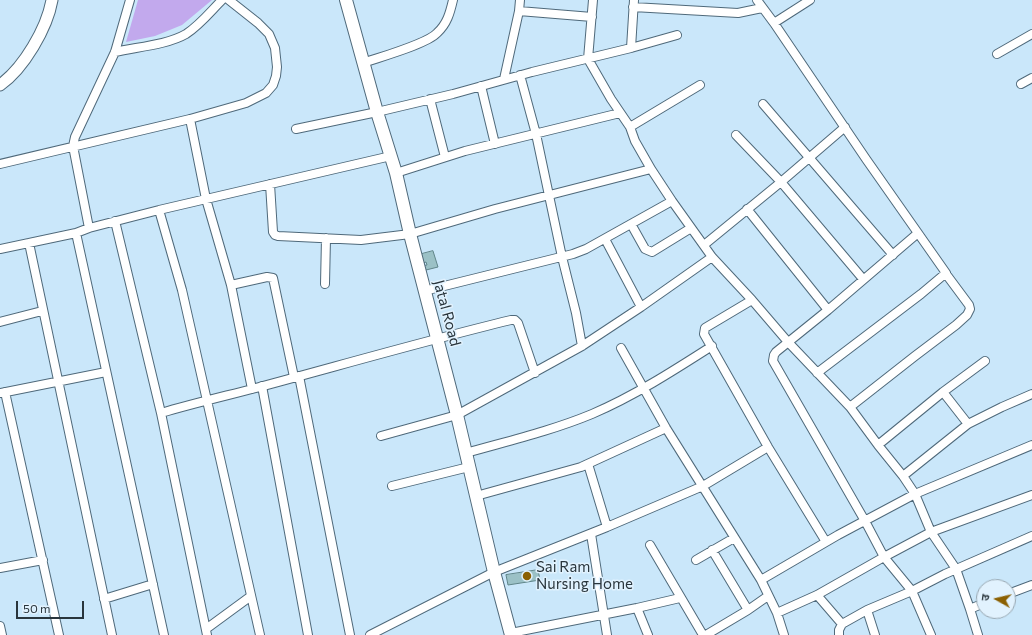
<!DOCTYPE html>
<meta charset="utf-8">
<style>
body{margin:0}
#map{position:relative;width:1032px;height:635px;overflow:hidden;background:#cae7fa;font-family:Commissioner,"Noto Sans Devanagari",sans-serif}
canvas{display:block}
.north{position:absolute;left:976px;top:579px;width:40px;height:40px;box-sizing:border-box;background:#e1f2fe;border:1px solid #97a6b0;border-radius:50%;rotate:278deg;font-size:11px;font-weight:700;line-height:16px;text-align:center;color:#29353c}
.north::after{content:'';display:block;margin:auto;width:14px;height:18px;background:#8b6002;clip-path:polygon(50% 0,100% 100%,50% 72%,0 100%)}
.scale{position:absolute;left:16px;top:601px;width:68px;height:18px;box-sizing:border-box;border:2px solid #29353c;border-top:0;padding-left:5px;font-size:12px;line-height:14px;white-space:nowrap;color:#29353c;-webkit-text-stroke:3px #e1f2fe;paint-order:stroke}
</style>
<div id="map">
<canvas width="1032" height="635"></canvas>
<div class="north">उ</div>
<div class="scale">50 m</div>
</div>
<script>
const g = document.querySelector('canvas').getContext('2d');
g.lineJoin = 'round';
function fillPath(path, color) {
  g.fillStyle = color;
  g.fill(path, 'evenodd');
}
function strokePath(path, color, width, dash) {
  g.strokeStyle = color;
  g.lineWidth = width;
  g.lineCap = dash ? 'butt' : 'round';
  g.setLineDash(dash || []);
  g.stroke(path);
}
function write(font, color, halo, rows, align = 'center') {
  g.font = font + ' Commissioner,sans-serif';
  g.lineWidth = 3;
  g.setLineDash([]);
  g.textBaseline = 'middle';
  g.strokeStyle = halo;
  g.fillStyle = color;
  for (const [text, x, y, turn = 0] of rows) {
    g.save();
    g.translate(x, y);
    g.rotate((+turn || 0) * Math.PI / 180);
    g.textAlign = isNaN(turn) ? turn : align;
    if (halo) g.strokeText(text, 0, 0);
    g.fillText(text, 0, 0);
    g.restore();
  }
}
fillPath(new Path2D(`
 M138 0H212L182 25 155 36 126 42Z`), '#c2a9ed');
const building = new Path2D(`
 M433 251 438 267 422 271 421 266 427 265 426 262 420 264 418 255Z
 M538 570 540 580 508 585 506 575Z`);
fillPath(building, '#9bc1c6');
strokePath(building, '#608589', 1);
const minor = new Path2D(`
 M593 0 588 59 611 99 630 127 635 141 651 169 672 201 712 257 752 300 788 342 850 407 878 445 903 476 915 494 931 532 956 569 970 609 978 635
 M757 0 774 23 866 159 946 273 921 294 817 373
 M633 7 738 13 762 8
 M519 11 592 17
 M774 23 810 0
 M631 48 634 0
 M115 52C136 47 167 45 186 34 200 25 211 11 222 0
 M997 54 1032 34
 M363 63C380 57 427 44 437 33 447 24 450 13 453 0
 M520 75 536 134 562 257 576 313 582 346
 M504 79 519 11 520 0
 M1021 84 1032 78
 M481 86 495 144
 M430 99 445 157
 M763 104 893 255
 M190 119 206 199 231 285 252 389
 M630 127 700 85
 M296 129 377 112 453 94 532 72 631 48 677 35
 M736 135 781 182 863 279
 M0 164 190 119 246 103 266 93 273 85 276 76 277 67 275 48 269 34 258 23 229 0
 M396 173 465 151 620 113
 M270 184 273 232 275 235 278 236 361 240 410 234 495 209 651 169
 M747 209 828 310
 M159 210 182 290 260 635
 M115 221 161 413 207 635
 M631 224 645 249 652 252 691 228
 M89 228 73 146 75 137 115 52 130 0
 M76 233 164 635
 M918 233 828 310 776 352 774 355 773 361 865 521 884 557 912 591 931 635
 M605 239 641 307
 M29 243 112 635
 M704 245 781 182 845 127
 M0 249 76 233 89 228 159 210 391 156
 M325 284 326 238
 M231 285 267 277 273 278 294 377
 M424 291 573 254 586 249 672 201
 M752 300 705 328 704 334 768 447 826 542
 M0 322 42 311
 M621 348 666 428 761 580 777 613 784 635
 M299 376 350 635
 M262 386 308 635
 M5 392 59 635
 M943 392 968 424
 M1 393 106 372
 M850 407 915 356 956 325 967 315 970 309 969 305 946 274
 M161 413C191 404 221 397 252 389 338 366 424 341 511 320H515L518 323 535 373
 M381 436 457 415 582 346 641 307 712 257
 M878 445 943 392 985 361
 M466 453C508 441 551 431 592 414 634 396 673 371 712 346
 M588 464 607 527
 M903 476 968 424 1002 407 1032 394
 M392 486 469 467
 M476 496 581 467 666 428
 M591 534 607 635
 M650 545 703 635
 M712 550 748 610
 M696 560 734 538
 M0 568 43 560
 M761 580 838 535 915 494 1032 445
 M1008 594 1032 585
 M817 595 842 624
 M104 599 153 584
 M637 608 648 635
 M970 609 984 603
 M867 610 875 635
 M777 613 817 595 884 557 931 532 1032 495
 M0 626 2 635
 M206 629 251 596
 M511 633 637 608 680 598
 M370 635 494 572 607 527 703 486 768 447
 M706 635 748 610 768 596
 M839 635V630L842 624 867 610 912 591 945 574 1032 536`);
const tertiary = new Path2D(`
 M0 85C24 68 47 28 52 0`);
const secondary = new Path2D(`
 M346 0 377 112 396 173 410 234 457 415 494 572 511 635`);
strokePath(minor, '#4f697a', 10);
strokePath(tertiary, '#4f697a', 13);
strokePath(secondary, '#4f697a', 14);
strokePath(minor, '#fff', 8);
strokePath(tertiary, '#fff', 11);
strokePath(secondary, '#fff', 12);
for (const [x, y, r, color] of [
 [527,576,5,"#8b6002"]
]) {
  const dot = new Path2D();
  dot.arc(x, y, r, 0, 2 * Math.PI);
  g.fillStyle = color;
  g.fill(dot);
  strokePath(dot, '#e1f2fe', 1.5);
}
write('15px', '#29353c', '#e1f2fe', [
 ["Jatal Road",447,313,75]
]);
write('15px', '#29353c', '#e1f2fe', [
 ["Sai Ram",536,567],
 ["Nursing Home",536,584]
], 'left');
</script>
